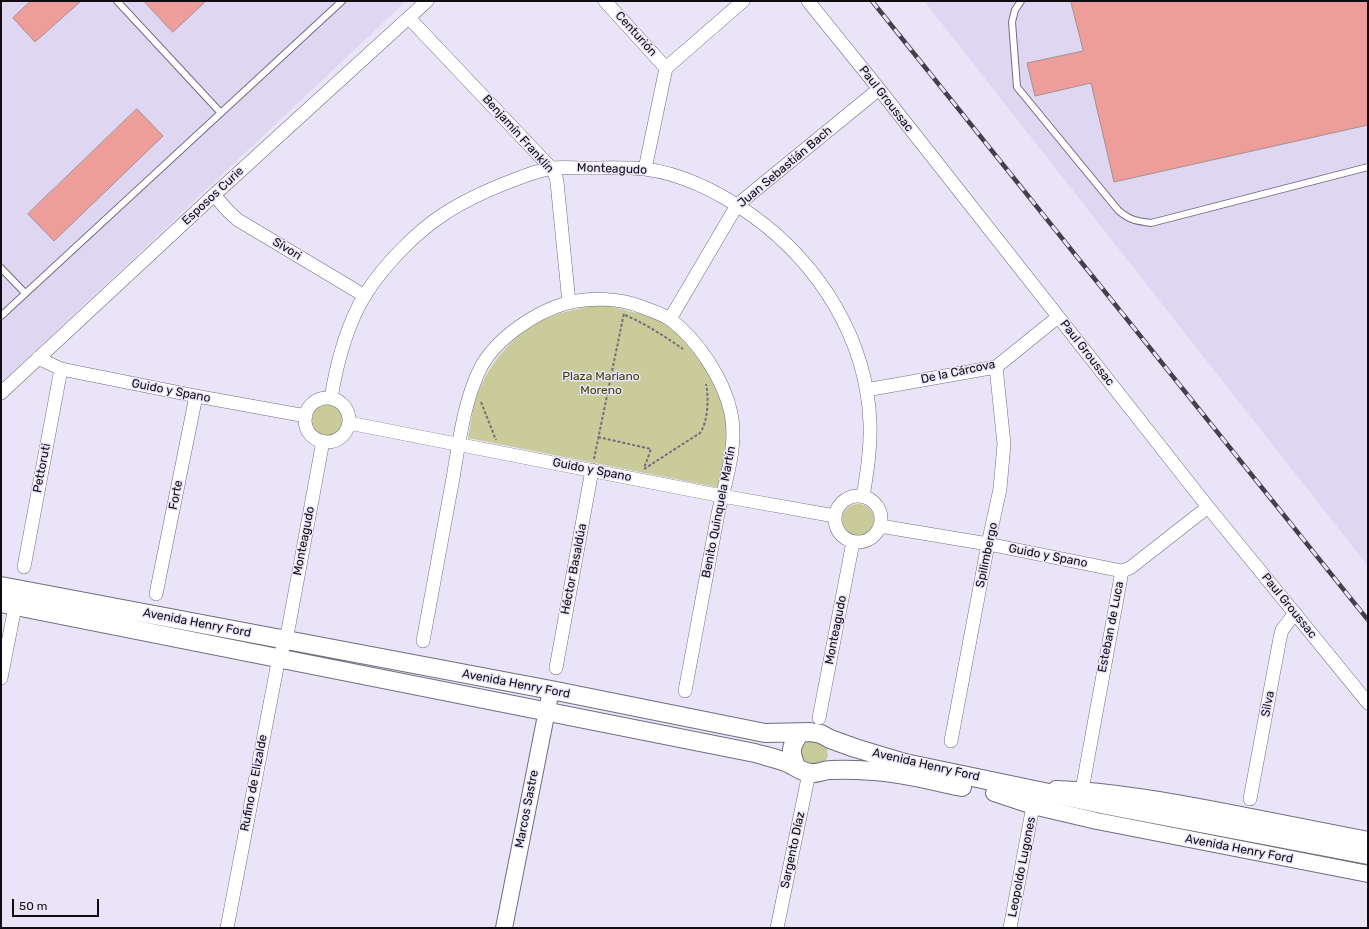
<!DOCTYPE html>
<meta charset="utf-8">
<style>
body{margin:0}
#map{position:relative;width:1369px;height:929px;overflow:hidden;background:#eae4f8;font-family:Rubik,sans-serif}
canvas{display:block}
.frame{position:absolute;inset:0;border:2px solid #0f0c13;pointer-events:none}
.scale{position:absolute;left:12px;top:899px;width:87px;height:18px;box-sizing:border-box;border:2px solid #0f0c13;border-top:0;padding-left:5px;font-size:12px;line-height:14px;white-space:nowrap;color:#0f0c13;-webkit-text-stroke:3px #eae4f8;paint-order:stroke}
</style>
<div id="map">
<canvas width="1369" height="929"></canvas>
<div class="frame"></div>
<div class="scale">50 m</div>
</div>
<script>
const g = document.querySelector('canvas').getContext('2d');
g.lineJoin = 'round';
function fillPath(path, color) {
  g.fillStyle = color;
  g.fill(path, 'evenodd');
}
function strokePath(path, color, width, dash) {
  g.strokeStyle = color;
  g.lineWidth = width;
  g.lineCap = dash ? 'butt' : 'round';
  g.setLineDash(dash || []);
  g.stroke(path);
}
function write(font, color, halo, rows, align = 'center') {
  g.font = font + ' Rubik,sans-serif';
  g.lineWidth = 3;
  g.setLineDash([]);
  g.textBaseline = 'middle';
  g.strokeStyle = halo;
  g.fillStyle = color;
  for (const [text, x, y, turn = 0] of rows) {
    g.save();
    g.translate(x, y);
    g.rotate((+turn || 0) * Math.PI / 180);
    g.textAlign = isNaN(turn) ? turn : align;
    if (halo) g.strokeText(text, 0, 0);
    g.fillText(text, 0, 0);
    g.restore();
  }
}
fillPath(new Path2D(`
 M1 1H406L1 383Z
 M924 1H1368V566L1290 467Z`), '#dfd7f1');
fillPath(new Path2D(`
 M590 306H609L649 316 670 326 688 341 715 379 730 429 721 488 468 438C471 425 472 410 476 398 488 364 513 334 545 319 560 312 575 310 590 306Z
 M311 420a16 16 0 1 1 32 0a16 16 0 1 1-32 0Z
 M842 520a16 16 0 1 1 32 0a16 16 0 1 1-32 0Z
 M810 738 827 747 828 757 823 765 804 766 799 747 801 743Z`), '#c9cc9a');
const building = new Path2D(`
 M31 1H81L35 42 13 18Z
 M144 1H206L173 32Z
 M1071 1H1368V125L1114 182 1091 83 1035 96 1027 63 1083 51Z
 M137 109 163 136 54 241 28 214Z`);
fillPath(building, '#ed9e9b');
strokePath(building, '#a7908e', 1);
const service = new Path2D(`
 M117 1 221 113
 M1021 1 1015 10 1012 22 1017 87 1118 210C1129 220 1136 221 1151 223L1368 167
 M1 268 25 293
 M1 316 342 1`);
const minor = new Path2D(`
 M605 1 666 68
 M808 1 879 89 1208 507 1368 703
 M409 18 552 169 556 177 557 182 569 303
 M645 169 666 68 743 1
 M214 195 229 212 238 220 365 296
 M670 319 733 212 742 201 879 89
 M38 358 61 369 196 396 306 416
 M866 390 996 367 1058 317
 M1 393 214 195 427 1
 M331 398C337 362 346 326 365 295 383 266 416 232 444 214 465 200 488 190 511 181 524 176 539 170 553 168 563 167 574 168 584 168 604 168 626 167 645 169 684 174 722 194 753 216 819 264 867 339 870 423 871 448 867 472 863 497
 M305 420a22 22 0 1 1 44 0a22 22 0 1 1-44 0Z
 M349 423 722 496 835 516
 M835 519a23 23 0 1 1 46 0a23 23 0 1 1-46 0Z
 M880 526 988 544 1122 571
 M24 567 61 369
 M156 594 196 396
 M423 641C433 587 443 532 453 478 459 443 464 401 480 369 495 339 535 312 567 303 591 297 620 298 642 307 652 311 663 314 671 320 698 340 724 380 731 413 738 447 725 481 718 514 707 573 696 632 685 691
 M556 668 592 470
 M1 678 17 597
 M819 718 853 542
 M951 741 988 544 1000 489 1004 444 996 367
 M1082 790 1122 571 1130 568 1208 507
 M1250 799 1280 638 1282 630 1295 613
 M227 928 279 657 286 640 289 625 323 441
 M777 928 809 773
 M1010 928 1033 806`);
const tertiary = new Path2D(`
 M1056 789C1115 791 1173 802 1231 813 1276 822 1322 831 1368 840
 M994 793 1033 806 1097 821 1368 874
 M504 928 551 690`);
const secondary = new Path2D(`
 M1 586 551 690 765 733 810 732 821 734 830 739 855 748 905 763 1111 806 1368 855
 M1 603 755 753C765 756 775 758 785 762 794 765 801 772 810 773 818 774 823 770 831 770 845 769 860 770 874 771 904 773 933 781 962 787
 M796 767C790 751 790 747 800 733`);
strokePath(service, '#726c7e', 8);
strokePath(minor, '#726c7e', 14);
strokePath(tertiary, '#726c7e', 18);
strokePath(secondary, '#726c7e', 20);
strokePath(new Path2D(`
 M625 315C646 324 664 336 683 349
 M481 402 496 440
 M598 437 651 449 644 468
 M594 459 624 313
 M644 469 700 433C708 422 709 397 706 384`), '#736e7b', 2, [3, 2]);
strokePath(service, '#fff', 6);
strokePath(minor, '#fff', 13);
strokePath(tertiary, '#fff', 16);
strokePath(secondary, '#fff', 18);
const rail = new Path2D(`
 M872 1 1368 620`);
strokePath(rail, '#44404b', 4.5);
strokePath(rail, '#eae4f8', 3, [9]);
write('12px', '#0f0c13', '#eae4f8', [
 ["Centurión",636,34,48],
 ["Paul Groussac",886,99,52],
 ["Benjamín Franklin",518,134,48],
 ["Juan Sebastián Bach",785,167,-40],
 ["Monteagudo",612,169,2],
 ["Esposos Curie",213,196,-43],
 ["Sívori",287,249,31],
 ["Paul Groussac",1087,353,52],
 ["De la Cárcova",958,372,-12],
 ["Guido y Spano",171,391,11],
 ["Pettoruti",42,468,-79],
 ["Guido y Spano",592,470,11],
 ["Forte",176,495,-79],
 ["Benito Quinquela Martín",719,512,-79],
 ["Monteagudo",304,541,-79],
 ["Spilimbergo",987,555,-78],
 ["Guido y Spano",1048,556,11],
 ["Héctor Basaldúa",574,569,-79],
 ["Paul Groussac",1289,606,51],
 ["Avenida Henry Ford",197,623,11],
 ["Esteban de Luca",1111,627,-79],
 ["Monteagudo",836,630,-79],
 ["Avenida Henry Ford",516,684,11],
 ["Silva",1268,704,-79],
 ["Avenida Henry Ford",926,765,13],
 ["Rufino de Elizalde",254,783,-79],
 ["Marcos Sastre",527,809,-79],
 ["Avenida Henry Ford",1239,849,11],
 ["Sargento Díaz",793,850,-78],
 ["Leopoldo Lugones",1022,867,-79]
]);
write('12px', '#3e3f04', '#eae4f8', [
 ["Plaza Mariano",601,377],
 ["Moreno",601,391]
]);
</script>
